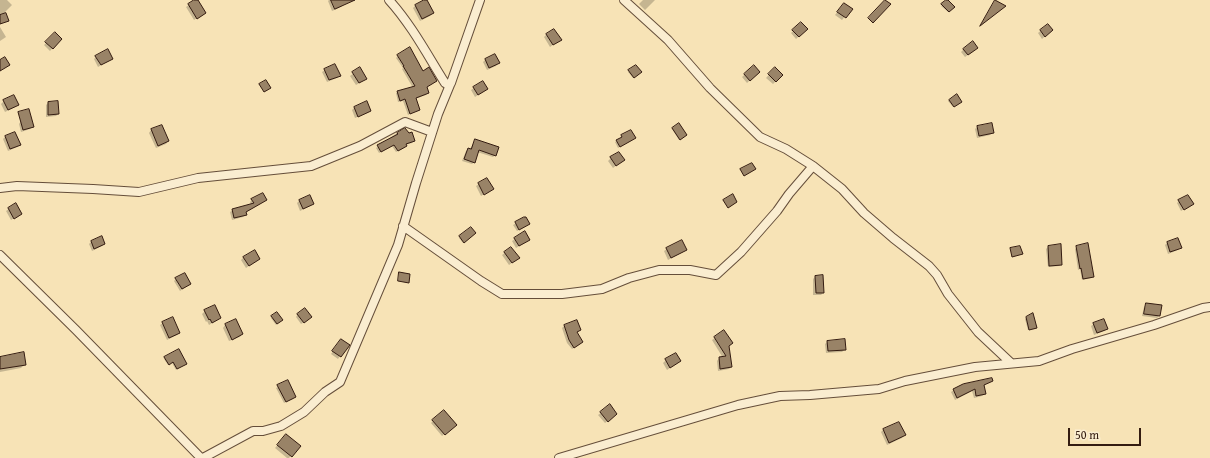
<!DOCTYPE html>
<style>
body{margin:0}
#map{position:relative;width:1210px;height:458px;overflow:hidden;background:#f7e3b6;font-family:"Gentium Book Plus",serif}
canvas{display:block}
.scale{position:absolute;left:1068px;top:428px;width:73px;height:18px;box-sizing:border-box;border:2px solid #341c11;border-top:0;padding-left:5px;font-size:12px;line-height:14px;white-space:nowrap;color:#341c11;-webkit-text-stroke:3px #faedd0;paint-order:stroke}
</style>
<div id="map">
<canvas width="1210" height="458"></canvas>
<div class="scale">50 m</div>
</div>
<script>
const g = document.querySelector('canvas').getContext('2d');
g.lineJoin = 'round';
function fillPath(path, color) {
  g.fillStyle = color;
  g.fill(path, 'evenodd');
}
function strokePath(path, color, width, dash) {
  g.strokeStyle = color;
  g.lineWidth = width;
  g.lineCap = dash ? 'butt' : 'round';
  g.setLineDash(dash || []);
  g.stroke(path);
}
fillPath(new Path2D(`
 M0 0H7L12 5 5 12 8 20 0 24Z
 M196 0H197L205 13 194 20 186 7Z
 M329 0H341L343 5 341 7 332 11 328 1Z
 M643 0H655L645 10 639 4Z
 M947 0 953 7 948 12 941 6Z
 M416 5 433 13 430 16 420 21 413 8Z
 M842 6 851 9 842 20 835 15Z
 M801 23 807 29 796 39 791 33Z
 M1048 25 1052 30 1042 39 1038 33Z
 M0 27 6 37 0 41Z
 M55 34 61 39 50 51 44 45Z
 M547 34 560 40 550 47 544 37Z
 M964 49 975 50 965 57 961 52Z
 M398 56 426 87 428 93 426 95 415 99 419 109 408 115 403 101 398 102 396 93 398 92 413 88 402 69 403 68 396 58Z
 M96 57 112 59 98 67 94 59Z
 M486 59 498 63 496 66 487 70 483 62Z
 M636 66 640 72 633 78 628 72Z
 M753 67 759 72 747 83 742 77Z
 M775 68 782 75 773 84 766 78Z
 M359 69 363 81 356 85 350 76Z
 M325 70 340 75 337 78 327 82 322 72Z
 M474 88 487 89 475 97 471 90Z
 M956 95 960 102 953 107 948 101Z
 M14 96 18 104 15 107 5 112 1 104 4 101Z
 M48 103 58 114 56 116 46 117V105Z
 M355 107 370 111 367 113 355 118 352 110Z
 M21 121 33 126 30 129 21 132 19 124Z
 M162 126 168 141 166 144 156 148 149 133 151 130Z
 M977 127 992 133 990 135 977 138 975 129Z
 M673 128 685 136 679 140 672 129Z
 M15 133 20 145 17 147 8 151 3 139 5 137Z
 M397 133 414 141 412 143 405 145 404 148 396 152 392 146 379 153 376 148Z
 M622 136 633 138 618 148 615 142 622 138Z
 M475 140 495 155 493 157 477 152 474 162 472 164 462 161 466 151 468 149H470Z
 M611 158 621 162 613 168 608 161Z
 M487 179 492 189 481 196 476 186Z
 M309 196 313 204 310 206 300 211 297 203 299 201Z
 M252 200H266L245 213 246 215 243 217 232 220 230 212 233 210 251 205 250 202Z
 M1179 201 1192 204 1181 211 1177 203Z
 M16 204 21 214 11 220 6 211Z
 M525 218 526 226 517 231 513 225Z
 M471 228 475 233 463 243 459 238Z
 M101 237 104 244 102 246 92 251 89 244 91 242Z
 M515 239 526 242 516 248 512 241Z
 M1178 239 1181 248 1178 250 1168 254 1165 245 1167 243Z
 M1048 247 1061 264 1059 266 1048 267 1046 249Z
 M1077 247 1093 276 1091 278 1082 280 1080 269 1078 270 1075 249Z
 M511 248 516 260 509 265 502 255Z
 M667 249 685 250 683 252 668 260 664 251Z
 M243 258 259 259 246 268 241 260Z
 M815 277 823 293 821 295H813V279Z
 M176 279 190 284 180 291 174 281Z
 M1146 304 1159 316 1157 318 1142 316 1144 307Z
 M205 311 220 318 209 325 207 321 206 322 202 314Z
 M277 313 282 320 276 325 271 318Z
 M298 314 308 320 301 324 296 317Z
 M1026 318 1036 328 1035 329 1028 330 1025 319Z
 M236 320 242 334 240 337 229 341 223 328 225 325Z
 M577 321 580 330 576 333 580 344 572 349 567 343 562 328 564 326Z
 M163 323 179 333 177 335 167 340 160 325Z
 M1094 324 1107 329 1104 331 1094 335 1091 326Z
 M724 332 731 367 729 369 718 371 717 361 719 358H723L712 340Z
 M828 341 845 349 842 352 826 353 825 344Z
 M339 343 340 356 338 359 331 354Z
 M0 358 25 364 21 368 0 372Z
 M165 358 185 364 176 370 172 363 168 365 164 359Z
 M666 360 680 361 667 370 663 363Z
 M992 380 983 386 985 394 982 396 974 398 972 391 955 400 951 392 954 390Z
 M287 382 293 399 284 403 276 388Z
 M601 413 614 416 605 423 598 415Z
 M433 421 453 427 442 436 431 423Z
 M883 430 904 435 902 438 887 445 881 432Z
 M284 438 299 446 289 458H287L275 448Z`), '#0003');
const building = new Path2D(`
 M194 0H198L206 13 197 19 188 4Z
 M331 0H355L335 9Z
 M424 0H427L434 13 422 19 415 5Z
 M885 0 891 4 873 23 868 18Z
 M946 0H948L955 7 949 12 941 4Z
 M995 0 1006 6 980 26Z
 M844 3 853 9 846 18 837 12Z
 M6 13 9 21 0 24V15Z
 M801 22 808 29 799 37 792 30Z
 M1048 24 1053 30 1045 37 1040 30Z
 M554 29 562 40 553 45 546 34Z
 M55 32 62 39 53 49 45 42Z
 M973 41 978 48 968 55 963 49Z
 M410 47 423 71 429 67 437 81 427 87 429 93 416 98 420 110 410 114 405 99 400 101 397 91 415 86 403 66H404L397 55Z
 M108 49 113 59 101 65 95 56Z
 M495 54 500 63 489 68 485 59Z
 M5 57 10 65 0 71V60Z
 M335 64 341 76 329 80 324 69Z
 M636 65 642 72 634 78 628 70Z
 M754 65 760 72 750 81 744 74Z
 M360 67 367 79 359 83 352 72Z
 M775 67 783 75 776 82 768 74Z
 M266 80 271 88 264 92 259 84Z
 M483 81 488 89 478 95 473 87Z
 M957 94 962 102 954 107 949 100Z
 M14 95 19 105 8 110 3 100Z
 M58 101 59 114 48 115V102Z
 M367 101 371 111 358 117 354 107Z
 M29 109 34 127 23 130 18 112Z
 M679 123 687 135 680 140 672 128Z
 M992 123 994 133 979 136 977 126Z
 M162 125 169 141 158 146 151 129Z
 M405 128 409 133 412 132 415 141 406 144 407 146 398 151 394 145 381 152 377 145 398 134 397 133Z
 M631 130 636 138 620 147 616 140 622 137 621 135Z
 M15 132 21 145 10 149 5 136Z
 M475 139 499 147 496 156 479 150 475 163 464 159 468 148 471 149Z
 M619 152 625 160 616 166 610 157Z
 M752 163 756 169 744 176 740 169Z
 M487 178 494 189 484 195 478 183Z
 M263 193 267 200 246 212 247 215 234 218 232 209 254 203 251 199Z
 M733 194 737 202 728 208 723 200Z
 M310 195 314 204 303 209 299 200Z
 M1188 195 1194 204 1184 210 1178 200Z
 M16 203 22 214 14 219 8 208Z
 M524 217H526L530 224 519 230 515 222Z
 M471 227 476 233 464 243 459 236Z
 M525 231 530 240 519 246 514 238Z
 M102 236 105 244 94 249 91 241Z
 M1178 238 1182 248 1170 252 1167 242Z
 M682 240 687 250 671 258 666 248Z
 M1088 243 1094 277 1083 279 1081 268 1080 269 1076 246Z
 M1061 244 1062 265 1049 266 1048 246Z
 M1020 246 1023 254 1012 257 1010 248Z
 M511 247 520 258 512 263 504 252Z
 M255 250 260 259 249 266 243 257Z
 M399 272 410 274 409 283 398 281Z
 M185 273 191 284 182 289 175 278Z
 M823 275 824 293H816L815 276Z
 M1146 303 1162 305 1160 316 1144 314Z
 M215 305 221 318 212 323 210 319 209 320 204 310Z
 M305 308 312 317 304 323 297 314Z
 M277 312 283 320 277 324 271 316Z
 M1033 313 1037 328 1029 330 1026 317Z
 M173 317 180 333 169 338 162 322Z
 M236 319 243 334 232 340 225 324Z
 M1104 319 1108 329 1097 333 1093 323Z
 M577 320 581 330 577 332 583 342 574 348 569 340 564 325Z
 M724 330 733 343 729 346 732 367 720 369 719 357 726 356 714 337Z
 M341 339 350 345 341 357 332 351Z
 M845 339 846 350 828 351 827 341Z
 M179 349 187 364 177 369 173 362 169 365 164 357Z
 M24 352 26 365 0 369V357Z
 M676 353 681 361 670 368 665 359Z
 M992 378 993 381 984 385 986 394 976 396 975 389 957 398 953 389 963 384Z
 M288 380 296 397 286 402 277 385Z
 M610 404 617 414 608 422 600 412Z
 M444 410 457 425 445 435 432 420Z
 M899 422 906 435 889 443 883 429Z
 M286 434 301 446 292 457 277 445Z`);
fillPath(building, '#998367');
strokePath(building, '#341c11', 1);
const street = new Path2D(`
 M389 0C411 24 428 56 445 83L448 85 451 83 452 80 480 0
 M624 0 668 40 710 88 760 137 786 149 813 166 842 189 864 213 893 238 929 266 937 275 948 294 978 332 1011 363
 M0 188 17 186 93 189 139 192 198 178 311 166 360 146 405 122 432 132
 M403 226 481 281 502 294H562L602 289 629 278 659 270H690L716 275 741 252 777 211 789 194 813 166
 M0 255 76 330 201 458
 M203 458 253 431H263L281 426 304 412 325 392 340 382 398 245 416 183 438 114 452 80
 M559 458 738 405 780 396 810 395 879 389 905 381 975 367 1039 361 1072 349 1154 325 1203 308 1210 307`);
strokePath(street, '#654e3a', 10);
strokePath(street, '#faedd0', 8);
</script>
